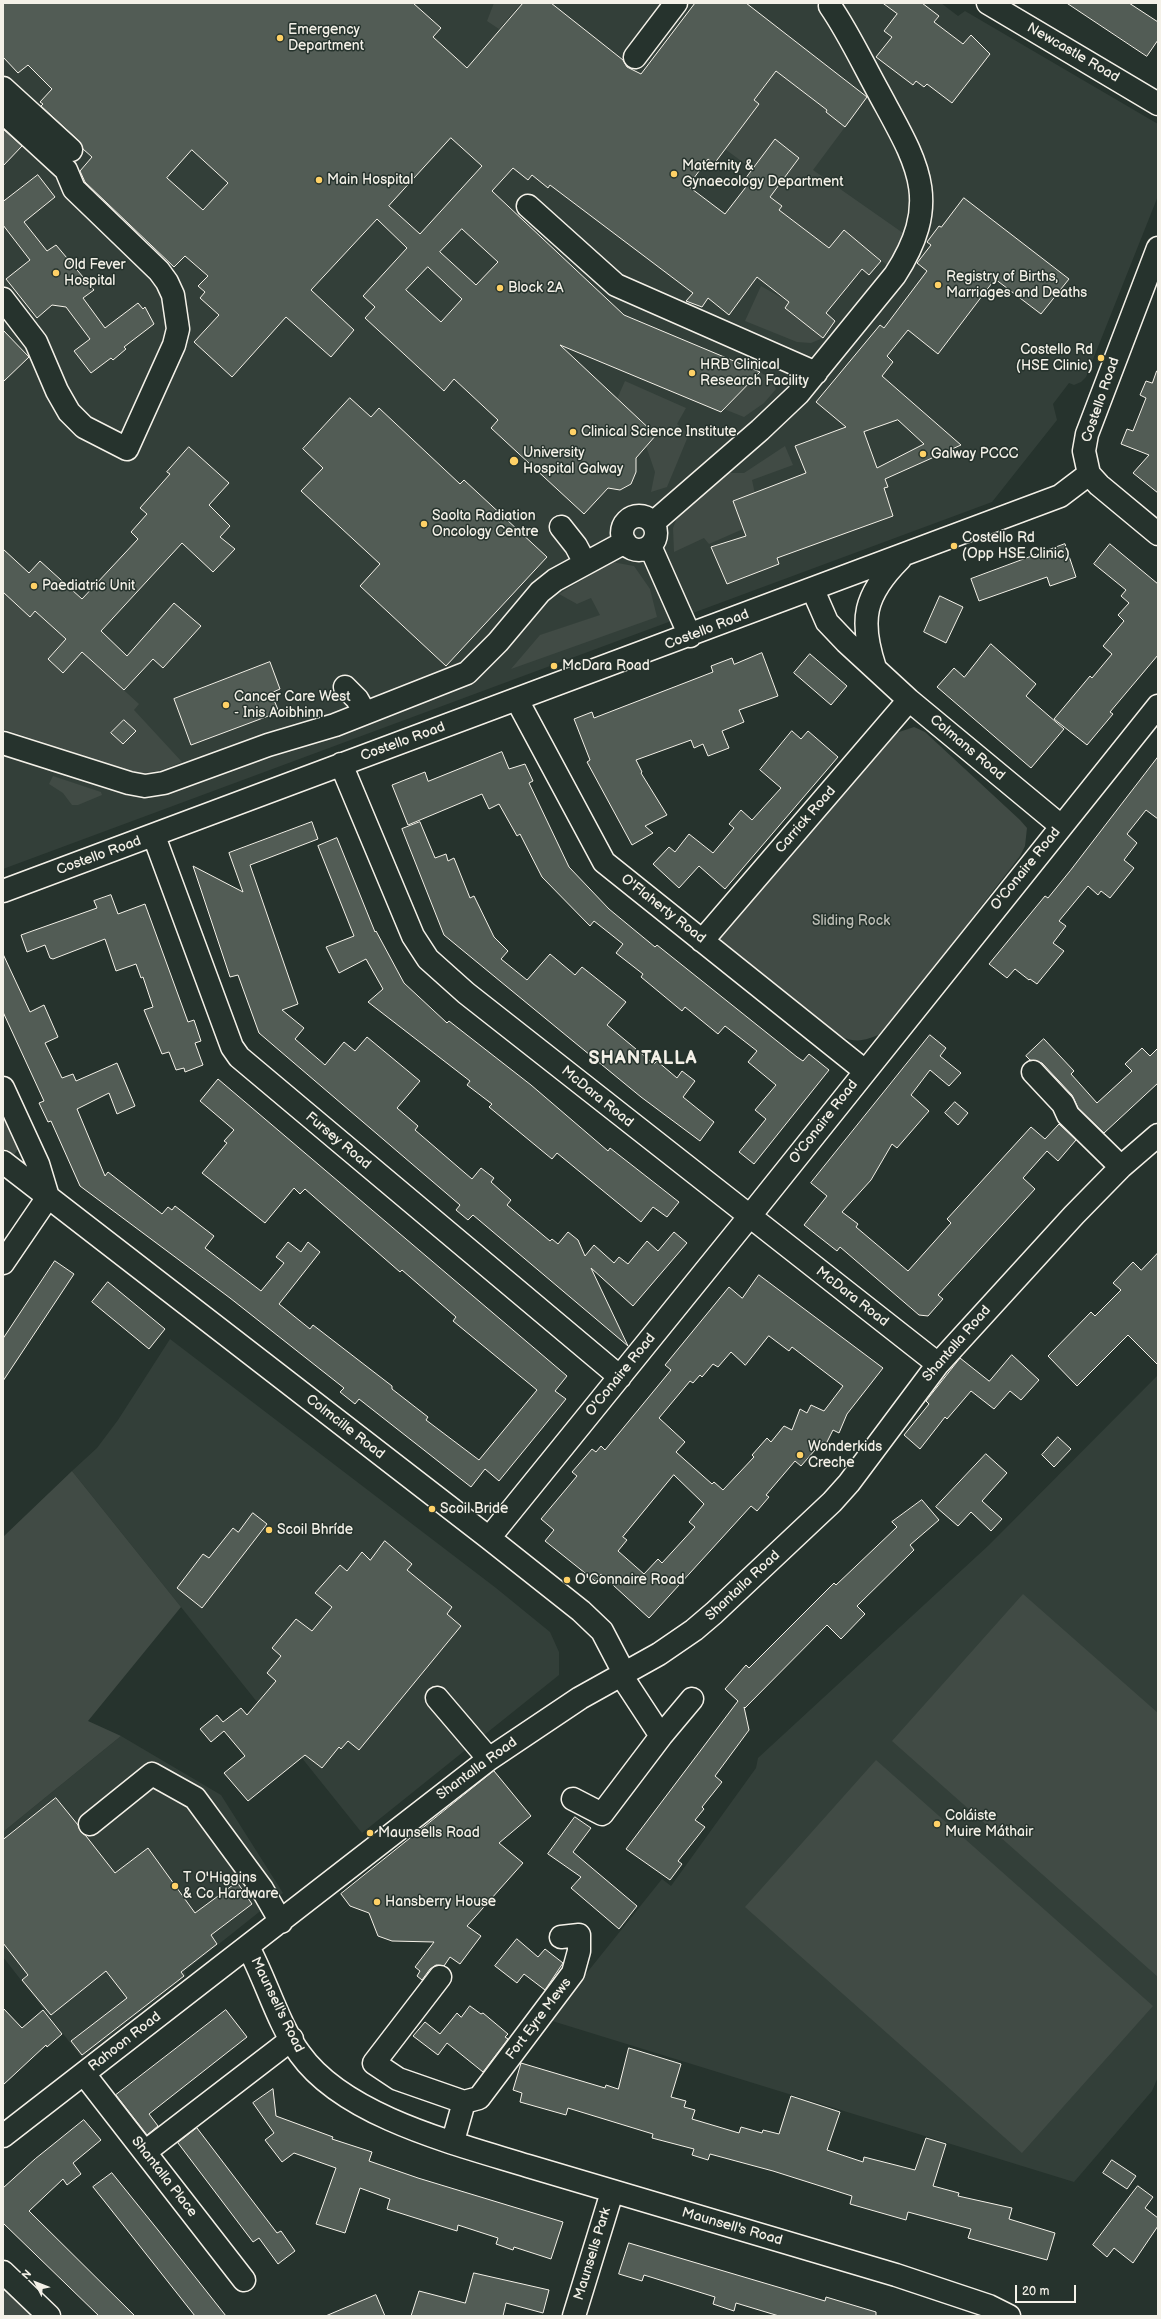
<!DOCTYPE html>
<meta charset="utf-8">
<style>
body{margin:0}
#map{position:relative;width:1161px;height:2319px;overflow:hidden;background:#26332d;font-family:"Balsamiq Sans",sans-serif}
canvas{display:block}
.frame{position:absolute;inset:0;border:4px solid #f4f1e8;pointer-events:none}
.north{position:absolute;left:16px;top:2263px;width:40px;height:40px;-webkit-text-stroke:3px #26332d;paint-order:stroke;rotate:312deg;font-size:11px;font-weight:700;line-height:16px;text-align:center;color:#f4f1e8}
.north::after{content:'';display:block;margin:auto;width:14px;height:18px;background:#f4f1e8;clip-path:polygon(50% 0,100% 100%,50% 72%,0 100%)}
.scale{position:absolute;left:1015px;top:2285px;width:61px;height:18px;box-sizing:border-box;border:2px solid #f4f1e8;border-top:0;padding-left:5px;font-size:12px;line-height:14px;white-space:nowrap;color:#f4f1e8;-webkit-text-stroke:3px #26332d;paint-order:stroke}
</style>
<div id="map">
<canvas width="1161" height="2319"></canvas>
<div class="frame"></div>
<div class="north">N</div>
<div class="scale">20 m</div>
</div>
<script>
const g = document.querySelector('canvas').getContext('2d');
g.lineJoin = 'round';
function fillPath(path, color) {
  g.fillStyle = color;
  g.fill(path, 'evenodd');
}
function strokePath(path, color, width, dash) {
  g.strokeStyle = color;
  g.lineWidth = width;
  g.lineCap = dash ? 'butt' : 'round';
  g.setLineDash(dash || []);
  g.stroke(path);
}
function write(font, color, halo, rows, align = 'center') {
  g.font = font + ' "Balsamiq Sans",sans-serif';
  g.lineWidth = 3;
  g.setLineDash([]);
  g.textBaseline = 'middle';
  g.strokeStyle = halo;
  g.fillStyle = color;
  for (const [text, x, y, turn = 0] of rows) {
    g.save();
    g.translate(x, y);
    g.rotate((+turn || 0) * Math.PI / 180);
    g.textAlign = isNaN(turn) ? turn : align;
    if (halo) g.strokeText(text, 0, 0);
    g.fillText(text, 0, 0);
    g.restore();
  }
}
fillPath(new Path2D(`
 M3 3H941L958 16 965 11 1158 124V196L1086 377 1081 382 1074 385 1069 383 1053 404 1057 420 992 502 3 869Z
 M170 1339 496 1588 550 1632 559 1652V1675L362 1833 72 1471 97 1448 118 1420Z
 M1158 1375V2077L1152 2091 1074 2182 549 2020 662 1879 671 1886 756 1768 758 1758 989 1545Z
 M121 1736 221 1795 283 1893 185 1971 186 1976 82 2058 3 1957V1832Z`), '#333f39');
fillPath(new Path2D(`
 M494 3H521L499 29 487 21Z
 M776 71 827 110 826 113 845 127 813 170 903 233 897 251 887 265 844 230 829 248 779 210 782 206 770 197 799 159 775 140 752 169 725 149 759 105 754 100Z
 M761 286 789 302 785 308 823 338 811 343 797 342 745 321Z
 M760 372 771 379 776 389 764 403 744 417 724 409Z
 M625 381 686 408 677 424 689 434 667 487 651 492 655 472 646 446 656 435 617 399Z
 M785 446 793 465 752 480 755 494 733 501 743 529 709 544 704 538 674 552 673 528 677 518 729 473H744Z
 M612 562 634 566 650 589 657 617 511 669 540 635 600 615 591 598 577 604 559 594Z
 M3 589 30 616 35 611 66 639 48 659 63 673 82 652 139 704 134 710 182 762 162 770 137 774 3 729Z
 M914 727 925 732 1020 820 1027 828 1025 846 1020 856 883 1033C866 1040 857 1044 840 1036L723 946 720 938 721 931 890 735Z
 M53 776 101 792 102 795 78 805H72L63 793 49 784Z
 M3 1111 20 1146 14 1155 9 1156 3 1153Z
 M72 1471 181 1607 88 1721 121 1736 3 1832V1537Z
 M1023 1594 1158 1713V1977L892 1741Z
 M876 1760 1153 2006 1022 2153 745 1907Z
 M3 2285 34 2316H3Z`), '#414b45');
const building = new Path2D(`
 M3 3H413L441 28 433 37 467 68 523 3H551L623 60 627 67 641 74 695 3H746L867 97 845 127 826 112 827 110 776 71 754 100 759 104 714 164 708 159 688 186 725 214 749 183 745 179 775 139 799 158 770 197 782 206 779 210 829 248 844 230 881 261 869 275 862 269 826 313 835 321 823 338 785 308 789 302 757 277 729 315 708 298 702 307 686 301 693 293 550 185 548 188 532 175 528 180 513 168 492 191 624 315 760 372 721 412 560 345 656 435 636 458V472L631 484 620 490 608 488 584 514 491 428 498 420 454 379 444 391 365 318 375 307 363 296 407 248 377 219 311 290 354 330 331 357 286 317 232 377 194 342 219 315 200 298 205 292 198 286 208 276 185 256 174 267 85 182 80 171 92 157 83 149 79 141 41 106 43 104 40 102 52 89 28 65 18 73 3 57ZM451 138 482 166 420 234 389 206ZM192 150 228 183 203 210 167 178ZM462 229 498 262 476 285 440 252ZM428 267 462 299 441 322 406 290Z
 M883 3H922L939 16 934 22 963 44 971 35 990 54 952 103 927 84 924 87 916 81 913 85 876 57 892 37 884 31 897 14Z
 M1067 3H1129L1158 22V40L1147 56Z
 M3 129 22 146 3 166Z
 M38 175 55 197 24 222 47 251 56 245 94 290 83 298 105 328 138 303 143 309 145 307 154 324 124 347 126 349 113 360 111 358 91 373 74 351 90 339 66 307 52 305 37 318 6 279 30 260 3 225V202Z
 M964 198 1069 279 1041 314 995 279 938 354 908 330 887 356 893 362 882 376 961 445 885 479 888 487 884 488 893 516 777 558 779 564 727 584 711 547 746 536 733 501 806 473 795 446 846 427 816 402 880 325 884 328 927 271 917 263 931 245 927 242 939 226 941 227ZM898 420 924 444 877 468 864 432Z
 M3 330 29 357 3 382Z
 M1157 371H1158V493L1133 473 1149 455 1121 444 1127 429 1133 431 1146 398 1140 395 1146 381 1152 383Z
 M350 398 371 417 379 408 460 484 464 480 547 557 446 666 360 586 380 564 301 491 323 468 303 449Z
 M189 447 229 483 209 505 230 526 220 537 235 549 213 572 182 543 101 631 127 656 174 603 201 626 163 668 153 659 124 690 82 652 63 673 48 659 66 639 35 611 30 617 3 592V549L29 573 40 561 82 599 138 539 131 532 147 514 140 508 170 474 167 472Z
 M1065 544 1076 577 1050 586 1047 577 979 601 971 579Z
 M1110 544 1158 584V655L1110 712 1113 714 1087 745 1054 719 1090 676 1092 678 1112 654 1103 646 1124 621 1118 615 1129 603 1121 596 1126 590 1094 564Z
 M940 596 963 607 946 643 924 632Z
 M991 644 1036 684 1026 696 1064 729 1031 768 937 687 954 668 964 677Z
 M762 653 778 696 739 710 744 722 722 731 729 748 708 756 703 744 694 748 691 740 636 760 642 772 641 773 667 815 645 826 653 833 632 845 587 762 590 760 574 719 592 712 594 718 713 672 711 666 732 658 734 664Z
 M810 654 847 686 831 705 794 673Z
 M270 662 280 689 271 693 279 712 191 745 174 699Z
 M124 720 136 731 123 744 111 733Z
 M792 731 801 739 808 731 838 757 725 889 699 866 679 888 653 864 669 847 675 852 689 834 713 853 734 828 729 824 741 810 752 820 781 788 760 770Z
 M502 752 509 769 525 764 533 781 529 783 569 867 609 909 655 947 657 945 797 1057 803 1061 809 1054 829 1070 754 1164 739 1152 766 1119 755 1110 776 1085 748 1062 757 1051 725 1026 718 1034 685 1007 682 1011 641 977 643 974 616 953 623 944 594 921 590 926 542 877 520 834 517 836 499 804 489 809 482 794 408 825 392 785 425 772 428 781Z
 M1158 757V819L1146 810 1127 834 1137 843 1124 860 1134 868 1110 898 1101 891 1098 895 1088 886 1059 921 1066 926 1053 943 1064 951 1037 984 1030 979 1029 980 1015 969 1007 978 989 964 1045 896 1048 898 1070 871Z
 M312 822 318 839 250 865 298 1004 282 1010 304 1028 295 1039 325 1065 344 1042 355 1051 367 1037 420 1081 397 1108 418 1126 415 1130 472 1179 481 1168 494 1178 491 1182 511 1200 507 1205 550 1241 552 1239 558 1244 568 1232 578 1240 585 1256 594 1245 614 1263 619 1257 628 1264 647 1241 658 1251 674 1232 687 1243 633 1306 591 1268 628 1346 473 1215 468 1220 456 1210 460 1205 259 1033 238 975 230 977 193 866 243 892 229 853Z
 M420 822 435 858 446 854 448 861 454 858 470 898 474 896 494 937 508 951 501 959 527 980 550 954 575 975 582 967 626 1002 607 1025 654 1064 657 1061 677 1078 682 1071 695 1081 683 1097 714 1122 700 1141 641 1097 444 935 402 829Z
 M337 838 375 932 376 931 404 983 447 1023 449 1021 531 1085 608 1151 610 1148 679 1202 667 1217 653 1207 641 1222 557 1153 552 1159 489 1107 492 1104 467 1085 470 1081 368 1002 383 989 366 959 339 973 326 947 354 936 318 846Z
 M111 895 118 914 145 904 188 1022 194 1020 201 1041 195 1043 203 1065 185 1072 184 1068 176 1070 169 1052 162 1054 144 1010 153 1007 143 977 141 978 136 964 116 971 105 939 53 959 50 958 45 945 27 952 21 935 97 908 94 901Z
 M3 954 30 1012 44 1005 58 1037 45 1043 62 1078 73 1074 76 1081 117 1063 135 1106 117 1114 109 1093 77 1109 105 1176 108 1172 162 1214 168 1207 172 1210 175 1206 214 1236 205 1248 261 1291 284 1263 276 1257 288 1242 301 1252 308 1242 320 1252 279 1304 310 1329 313 1325 392 1386V1389L428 1417 426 1420 479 1460 537 1390 453 1321 456 1317 402 1270 400 1272 305 1189 300 1194 294 1188 265 1223 202 1173 227 1143 224 1141 234 1130 200 1101 218 1079 567 1376 555 1391 566 1399 499 1481 485 1469 471 1487 359 1399 355 1404 340 1392 344 1388 230 1298 80 1186 51 1121 48 1122 39 1103 44 1101 3 1012Z
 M930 1035 946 1048 940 1056 961 1073 949 1086 930 1070 911 1095 929 1111 897 1148 892 1144 871 1180 842 1212 858 1224 856 1227 908 1271 951 1223 947 1219 1031 1127 1045 1139 1059 1124 1076 1140 1058 1161 1047 1151 1023 1178 1035 1189 938 1295 943 1299 928 1316 919 1315 840 1247 837 1251 804 1225 827 1196 811 1183Z
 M1044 1039 1074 1071 1071 1074 1097 1103 1132 1071 1125 1064 1142 1048 1150 1056 1158 1048V1083L1104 1133 1078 1108 1072 1095 1042 1063 1030 1060 1026 1056Z
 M955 1102 968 1113 958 1125 945 1113Z
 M1158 1253V1365L1128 1335 1077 1386 1048 1356 1091 1312 1095 1316 1121 1290 1113 1283 1133 1262 1141 1270Z
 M55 1261 74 1274 3 1381V1339Z
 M759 1275 883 1368 847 1414 839 1433 833 1430 826 1444 822 1442 801 1466 795 1461 766 1495 769 1497 757 1511 751 1506 649 1618 601 1574 595 1581 545 1541 554 1530 541 1519 577 1476 572 1472 592 1449 596 1452 601 1446 605 1450 648 1398 671 1370 665 1365 729 1287 742 1298ZM769 1336 789 1351 792 1347 843 1386 824 1411 811 1405 807 1413 800 1409 792 1430 784 1426 771 1442 767 1438 752 1455 754 1457 723 1490 714 1482 712 1484 676 1452 685 1442 659 1418 690 1381 693 1383 700 1375 702 1377 713 1364 718 1367 731 1352 745 1365ZM674 1475 704 1504 689 1522 695 1527 662 1563 658 1559 644 1574 618 1551 627 1540 623 1537Z
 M108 1282 165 1329 149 1349 92 1302Z
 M1012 1355 1039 1380 1021 1400 1010 1391 994 1409 971 1391 947 1419 945 1417 920 1449 904 1435 929 1404 926 1401 960 1358 989 1381Z
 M1058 1437 1071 1449 1054 1467 1042 1455Z
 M986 1454 1007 1473 982 1501 1002 1519 991 1531 971 1512 958 1526 936 1507Z
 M922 1500 939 1520 910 1545 914 1550 857 1606 865 1614 841 1639 827 1625 745 1708 744 1707 749 1730 715 1776 722 1782 702 1807 704 1809 695 1820 705 1827 678 1861 682 1864 670 1880 626 1849 738 1701 725 1689 746 1665 749 1668 834 1583 836 1585 897 1527 892 1522Z
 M253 1513 267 1524 202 1608 177 1588 203 1554 209 1558 233 1528 238 1532Z
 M385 1541 412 1564 407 1570 452 1607 447 1614 461 1626 359 1750 348 1741 341 1749 339 1747 322 1768 305 1755 248 1801 224 1773 245 1756 224 1731 211 1742 200 1729 217 1715 223 1722 241 1708 247 1715 276 1681 267 1673 281 1656 272 1648 296 1619 312 1631 332 1607 315 1593 340 1565 347 1571 362 1552 370 1560Z
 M494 1771 531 1816 499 1843 523 1863 467 1926 481 1936 460 1964 450 1957 444 1966 436 1965 430 1969 422 1980 417 1976 420 1971 415 1967 434 1942 392 1941 378 1936 369 1913 350 1906 341 1894Z
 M56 1798 78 1825 81 1832 86 1836 115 1873 148 1848 195 1913 237 1882 252 1904 211 1935 217 1944 181 1972 184 1976 82 2055 71 2041 127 1998 106 1971 51 2015 22 1980 28 1975 3 1943V1840Z
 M575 1817 591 1828 573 1852 637 1906 619 1929 571 1888 581 1877 548 1854Z
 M517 1939 538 1957 545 1949 563 1963 545 1990 524 1974 517 1983 495 1966Z
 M470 2006 481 2014 483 2013 508 2034 505 2037 508 2039 483 2072 447 2043 438 2055 413 2036 425 2022 440 2034 457 2013 461 2017Z
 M3 2008 22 2028 43 2010 62 2034 47 2047 46 2045 3 2085Z
 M226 2010 247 2037 149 2114 158 2126 147 2135 116 2095Z
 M629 2048 681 2064 671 2097 686 2101 684 2107 695 2110 692 2119 739 2133 741 2127 762 2133 763 2130 779 2134 791 2096 840 2112 827 2150 863 2162 864 2157 915 2170 926 2138 946 2144 933 2186 959 2193 958 2196 1012 2208 1009 2219 1055 2233 1047 2260 968 2238 971 2229 908 2212 906 2220 850 2204 852 2196 773 2171 710 2154 708 2160 692 2155 694 2149 652 2138 653 2134 568 2108 566 2115 520 2102 522 2093 513 2090 521 2063 605 2088 606 2085 618 2089Z
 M273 2089 276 2116 333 2137 332 2139 372 2152 369 2161 418 2178 563 2222 551 2259 514 2247 513 2250 496 2244 498 2238 458 2225 457 2231 387 2209 390 2199 360 2188 345 2233 316 2224 336 2168 294 2153 282 2162 265 2140 274 2133 253 2103Z
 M84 2120 101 2140 73 2163 81 2174 67 2185 63 2179 29 2211 135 2316H99L3 2223V2188L35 2159Z
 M197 2128 277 2233 281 2231 295 2251 278 2264 259 2238 253 2242 178 2143Z
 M1112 2160 1136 2176 1127 2189 1103 2173Z
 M112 2173 158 2230 226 2316H195L105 2202 93 2187Z
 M1138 2186 1153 2197 1145 2208 1158 2218V2226L1133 2263 1114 2248 1107 2257 1093 2245Z
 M629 2243 825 2301 826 2297 876 2312V2316H779L736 2303 734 2311 713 2304 715 2297 644 2275 642 2281 619 2274Z
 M474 2273 549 2290 543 2313 506 2303 503 2316H411L419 2291 465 2303Z
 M376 2295 385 2316H326Z`);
fillPath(building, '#525c55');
strokePath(building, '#f4f1e8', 1);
const minor = new Path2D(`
 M635 57 676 3
 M3 88 71 150
 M3 112 66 170 74 189 159 271 167 282 173 295 178 329 174 345 127 449 84 427 69 412 57 391 36 342 3 299
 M528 206 616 285 816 373
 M1089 474 1099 485 1158 534
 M622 533a17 17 0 1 1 34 0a17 17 0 1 1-34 0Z
 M653 523 760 430 798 394 895 275C944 199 916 162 878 91 862 62 848 32 830 6
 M561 527 576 546 585 563
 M650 546 690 636
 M813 590 827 622 846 642 909 700 1061 826
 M875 668C859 620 864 595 900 559
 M345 687 357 699 365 713
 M517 700 604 862 865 1071
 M3 743 129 783 145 786 164 783 268 745 335 725 467 673 498 642 540 592 555 580 625 542
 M341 764 413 936 428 959 466 993 938 1364
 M154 836 232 1047 239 1057 620 1377
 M3 891 1060 496 1089 474 1084 451 1087 434 1158 248
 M702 941 909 700
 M1033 1072 1063 1104 1068 1115 1121 1167
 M3 1088 38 1164 48 1197 3 1263
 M3 1162 489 1538 581 1611 602 1631 624 1673
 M489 1538 749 1217 1158 706
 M621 1675 661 1736
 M437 1698 489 1759
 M573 1799 602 1814 661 1736 692 1699
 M90 1824 152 1774 195 1798 262 1889 281 1922
 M248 1947C266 1980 278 2024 300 2054 345 2117 457 2144 528 2166L896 2275 989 2306 1009 2316
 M440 1977 374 2063 398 2079 464 2102 453 2141
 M84 2074 244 2280
 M464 2102 479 2098 573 1973 579 1951V1935L561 1937
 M3 2136 489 1759 580 1698 659 1654 694 1630 714 1613 832 1502 849 1483 938 1364 1074 1215 1121 1167 1158 1135
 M145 2152 292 2039
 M3 2272 49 2316
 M574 2316 612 2192`);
const major = new Path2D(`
 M988 3 1158 104`);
strokePath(minor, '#f4f1e8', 25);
strokePath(major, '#f4f1e8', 25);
strokePath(minor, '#26332d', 22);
strokePath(major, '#26332d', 22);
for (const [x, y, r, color] of [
 [280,38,4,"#ffd166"],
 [674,174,4,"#ffd166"],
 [319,180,4,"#ffd166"],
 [56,273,4,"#ffd166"],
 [938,285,4,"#ffd166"],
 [500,288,4,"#ffd166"],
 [1101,358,4,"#ffd166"],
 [692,373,4,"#ffd166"],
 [573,432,4,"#ffd166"],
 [923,454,4,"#ffd166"],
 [514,461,5,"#ffd166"],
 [424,524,4,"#ffd166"],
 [954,546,4,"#ffd166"],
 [34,586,4,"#ffd166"],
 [554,666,4,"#ffd166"],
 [226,705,4,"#ffd166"],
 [800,1455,4,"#ffd166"],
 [432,1509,4,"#ffd166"],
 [269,1530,4,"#ffd166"],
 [567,1580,4,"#ffd166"],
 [937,1824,4,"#ffd166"],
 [370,1833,4,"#ffd166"],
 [175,1886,4,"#ffd166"],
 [377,1902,4,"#ffd166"]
]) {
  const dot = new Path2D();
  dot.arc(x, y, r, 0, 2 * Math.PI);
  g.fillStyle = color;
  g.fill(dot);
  strokePath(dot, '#26332d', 1.5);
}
write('14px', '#f4f1e8', '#26332d', [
 ["Emergency",288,30],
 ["Department",288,46],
 ["Maternity &",682,166],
 ["Gynaecology Department",682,182],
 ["Main Hospital",327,180],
 ["Old Fever",64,265],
 ["Hospital",64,281],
 ["Registry of Births,",946,277],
 ["Marriages and Deaths",946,293],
 ["Block 2A",508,288],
 ["Costello Rd",1093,350,"right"],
 ["(HSE Clinic)",1093,366,"right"],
 ["HRB Clinical",700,365],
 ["Research Facility",700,381],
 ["Clinical Science Institute",581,432],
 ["University",523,453],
 ["Hospital Galway",523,469],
 ["Galway PCCC",931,454],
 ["Saolta Radiation",432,516],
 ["Oncology Centre",432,532],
 ["Costello Rd",962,538],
 ["(Opp HSE Clinic)",962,554],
 ["Paediatric Unit",42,586],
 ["McDara Road",562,666],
 ["Cancer Care West",234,697],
 ["- Inis Aoibhinn",234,713],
 ["Wonderkids",808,1447],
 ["Creche",808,1463],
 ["Scoil Bride",440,1509],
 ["Scoil Bhríde",277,1530],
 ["O'Connaire Road",575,1580],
 ["Coláiste",945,1816],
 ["Muire Máthair",945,1832],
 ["Maunsells Road",378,1833],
 ["T O'Higgins",183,1878],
 ["& Co Hardware",183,1894],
 ["Hansberry House",385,1902]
], 'left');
write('14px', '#f4f1e8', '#26332d', [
 ["Newcastle Road",1073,53,30],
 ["Costello Road",1101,400,-71],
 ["Costello Road",707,630,-21],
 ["Costello Road",403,742,-20],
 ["Colmans Road",967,748,40],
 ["Carrick Road",806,820,-49],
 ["Costello Road",99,856,-20],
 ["O'Conaire Road",1026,869,-51],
 ["O'Flaherty Road",663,909,38],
 ["McDara Road",597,1097,39],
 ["O'Conaire Road",824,1122,-52],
 ["Fursey Road",338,1141,40],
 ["McDara Road",852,1297,38],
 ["Shantalla Road",957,1344,-49],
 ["O'Conaire Road",621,1375,-51],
 ["Colmcille Road",345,1427,38],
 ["Shantalla Road",743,1586,-43],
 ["Shantalla Road",477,1769,-36],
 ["Maunsell's Road",277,2005,64],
 ["Fort Eyre Mews",539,2019,-53],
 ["Rahoon Road",125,2042,-38],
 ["Shantalla Place",164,2177,52],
 ["Maunsell's Road",732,2227,16],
 ["Maunsells Park",593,2254,-73]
]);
write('14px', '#bebfb7', '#26332d', [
 ["Sliding Rock",851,921]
]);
g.letterSpacing = '1px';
write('bold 18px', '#f4f1e8', '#26332d', [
 ["SHANTALLA",643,1059]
]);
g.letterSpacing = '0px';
</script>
